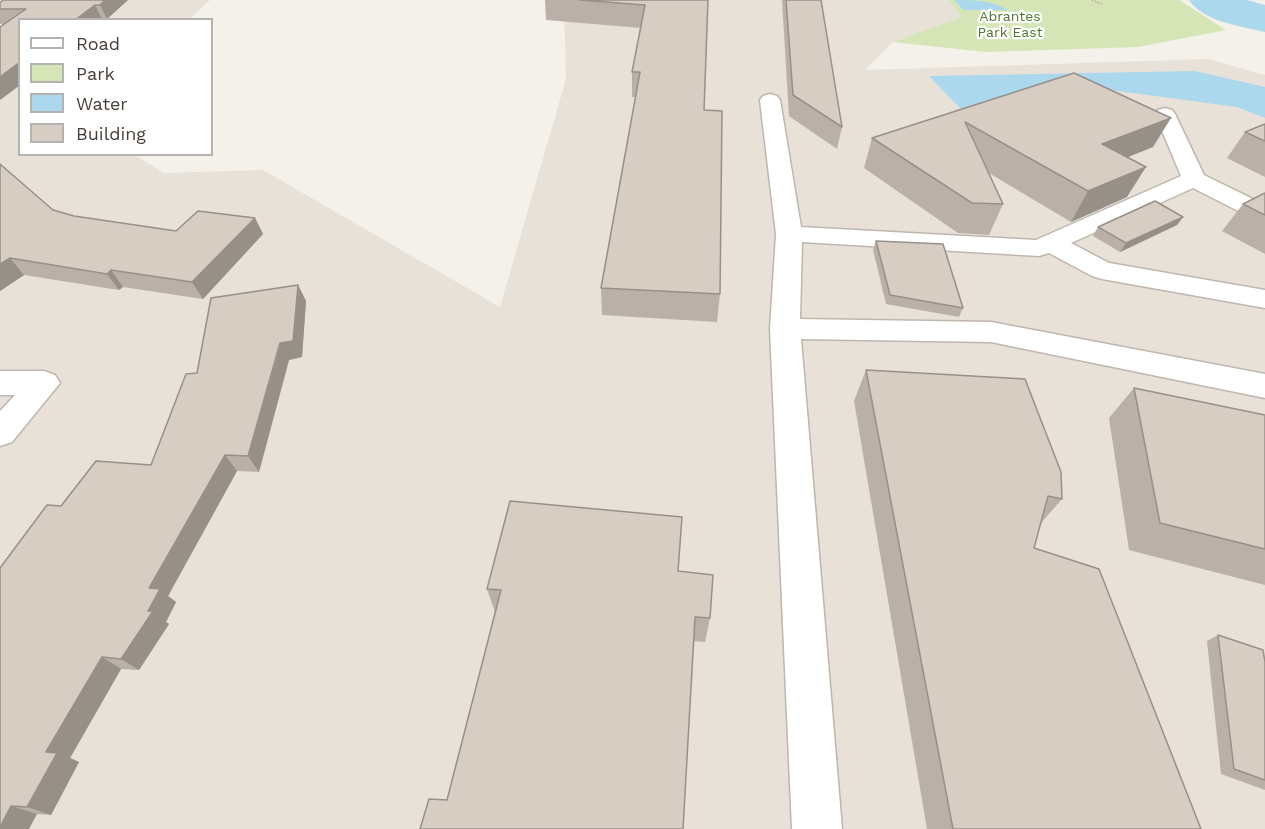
<!DOCTYPE html>
<style>
body{margin:0}
#map{position:relative;width:1265px;height:829px;overflow:hidden;background:#f4f0ea;font-family:"Work Sans",sans-serif}
canvas{display:block}
.legend{position:absolute;left:18px;top:18px;width:195px;height:138px;box-sizing:border-box;background:#fff;border:2px solid #b5b3af;margin:0;padding:8px 10px;list-style:none;font-size:18px;color:#474038}
.legend li{display:flex;align-items:center;gap:12px;height:30px}
.legend b{width:30px;border:2px solid #b5b3af}
</style>
<div id="map">
<canvas width="1265" height="829"></canvas>
<ul class="legend">
<li><b style="height:8px;background:#fff"></b>Road</li>
<li><b style="height:16px;background:#d5e5b6"></b>Park</li>
<li><b style="height:16px;background:#abd8ec"></b>Water</li>
<li><b style="height:16px;background:#d8cdc3"></b>Building</li>
</ul>
</div>
<script>
const g = document.querySelector('canvas').getContext('2d');
g.lineJoin = 'round';
function fillPath(path, color) {
  g.fillStyle = color;
  g.fill(path, 'evenodd');
}
function strokePath(path, color, width, dash) {
  g.strokeStyle = color;
  g.lineWidth = width;
  g.lineCap = dash ? 'butt' : 'round';
  g.setLineDash(dash || []);
  g.stroke(path);
}
function write(font, color, halo, rows, align = 'center') {
  g.font = font + ' "Work Sans",sans-serif';
  g.lineWidth = 4.5;
  g.setLineDash([]);
  g.textBaseline = 'middle';
  g.strokeStyle = halo;
  g.fillStyle = color;
  for (const [text, x, y, turn = 0] of rows) {
    g.save();
    g.translate(x, y);
    g.rotate((+turn || 0) * Math.PI / 180);
    g.textAlign = isNaN(turn) ? turn : align;
    if (halo) g.strokeText(text, 0, 0);
    g.fillText(text, 0, 0);
    g.restore();
  }
}
fillPath(new Path2D(`
 M0 0H210L190 19H0Z
 M564 0H949L961 17 893 42 865 70 1208 59 1265 75V829H0V49H19L20 154 134 155 164 173 263 170 500 307 566 79Z`), '#e7e1d8');
fillPath(new Path2D(`
 M949 0H1179L1226 30 1138 47 986 52 893 42 961 17Z`), '#d5e5b6');
fillPath(new Path2D(`
 M954 0C975 0 991 0 1008 10H963Z
 M1195 71 1265 87V118L1237 107 1088 87 968 116 929 76Z`), '#abd8ec');
fillPath(new Path2D(`
 M1189 0H1247L1265 5V32C1240 26 1204 22 1189 0Z`), '#abd8ec');
const minor = new Path2D(`
 M770 94 777 96 780 100 801 227 1036 240 1181 176 1155 114 1158 110 1165 108 1172 110 1175 114 1204 175 1265 205V222L1256 220 1193 188 1071 243 1109 263 1265 290V308L1102 279 1092 276 1049 253 1039 256 802 242 800 319 991 322 1265 374V398L991 342 801 339 842 829H792L770 329 776 234 760 100 763 96Z
 M0 371H44L55 375 60 383 12 442 0 446V411L15 395H0Z`);
strokePath(minor, '#bfb6ad', 3);
strokePath(new Path2D(`
 M1092 0 1102 4`), '#c0b19f', 2, [1.5, 1.5]);
fillPath(minor, '#fff');
fillPath(new Path2D(`
 M128 0 107 19 20 20V85L0 100 5 24H0V3Z
 M545 0H708L704 110 720 294 717 322 602 315 601 288 636 97H632V72L641 28 546 20Z
 M782 0H821L842 127 837 149 789 116Z
 M1074 73 1153 147 1128 157 1127 197 1071 222 989 173 1003 204 989 235 958 233 864 168 872 138Z
 M1265 124V177L1227 158 1245 132Z
 M0 164 53 210 74 216 176 231 255 218 263 234 203 299 123 287 119 290 24 275 0 291Z
 M1265 193V254L1222 231 1243 204Z
 M1183 217 1177 225 1120 252 1093 236 1098 227Z
 M876 241 963 308 959 317 886 304 873 250Z
 M298 285 306 301 302 357 289 360 259 472 237 471 168 596 176 602 166 622 169 624 139 670 121 669 70 758 79 762 51 815 37 814 0 829 61 506 151 465Z
 M866 370 1062 499 1040 524 1034 548 1201 829H927L854 401Z
 M1134 388 1265 415V585L1129 550 1109 418Z
 M678 571 710 618 705 642 693 641 447 800 495 612 487 589Z
 M1218 635 1265 662V790L1221 774 1207 641Z`), '#bab0a8');
fillPath(new Path2D(`
 M105 0H128L107 19 100 5Z
 M95 5 102 19 101 20H75Z
 M20 62V85L0 100V77Z
 M1171 118 1153 147 1085 174 1102 144Z
 M1146 167 1127 197 1071 222 1088 191Z
 M1183 217 1177 225 1120 252 1126 243Z
 M255 218 263 234 203 299 192 282Z
 M10 258 24 275 0 291V264Z
 M111 270 123 287 119 290 107 274Z
 M298 285 306 301 302 357 289 360 259 472 248 456Z
 M225 455 237 471 168 596 176 602 166 622 169 624 139 670 121 659 148 611 149 588Z
 M102 657 121 669 70 758 79 762 51 815 27 807 46 752Z
 M11 806 37 814 29 829H0V827Z`), '#979088');
const building = new Path2D(`
 M3 0H105L100 5H95L75 20H20V62L0 77V27L26 9H0V3Z
 M580 0H708L704 110 722 111 720 294 601 288 640 72H632L645 5Z
 M786 0H821L842 127 793 95Z
 M1074 73 1171 118 1102 144 1146 167 1088 191 965 122 1003 204 972 203 872 138Z
 M1265 124V141L1245 132Z
 M0 164 53 210 74 216 176 231 198 211 255 218 192 282 111 270 107 274 10 258 0 264Z
 M1265 193V215L1243 204Z
 M1155 201 1183 217 1126 243 1098 227Z
 M876 241 943 244 963 308 890 295Z
 M298 285 293 341 280 343 248 456 225 455 149 588 160 589 148 611H153L121 659 102 657 46 752 57 753 27 807 11 806 0 827V568L47 505 61 506 96 461 151 465 186 374 197 373 211 298Z
 M866 370 1025 379 1061 472 1062 499 1048 496 1034 548 1099 569 1201 829H953Z
 M1134 388 1265 415V549L1160 523Z
 M510 501 682 517 678 571 713 575 710 618 695 617 683 829H420L429 799 447 800 501 590 487 589Z
 M1218 635 1263 650 1265 662V780L1234 769Z`);
fillPath(building, '#d8cdc3');
strokePath(building, '#979088', 1.5);
write('14px', '#51762f', '#fff', [
 ["Abrantes",1010,17],
 ["Park East",1010,33]
]);
</script>
